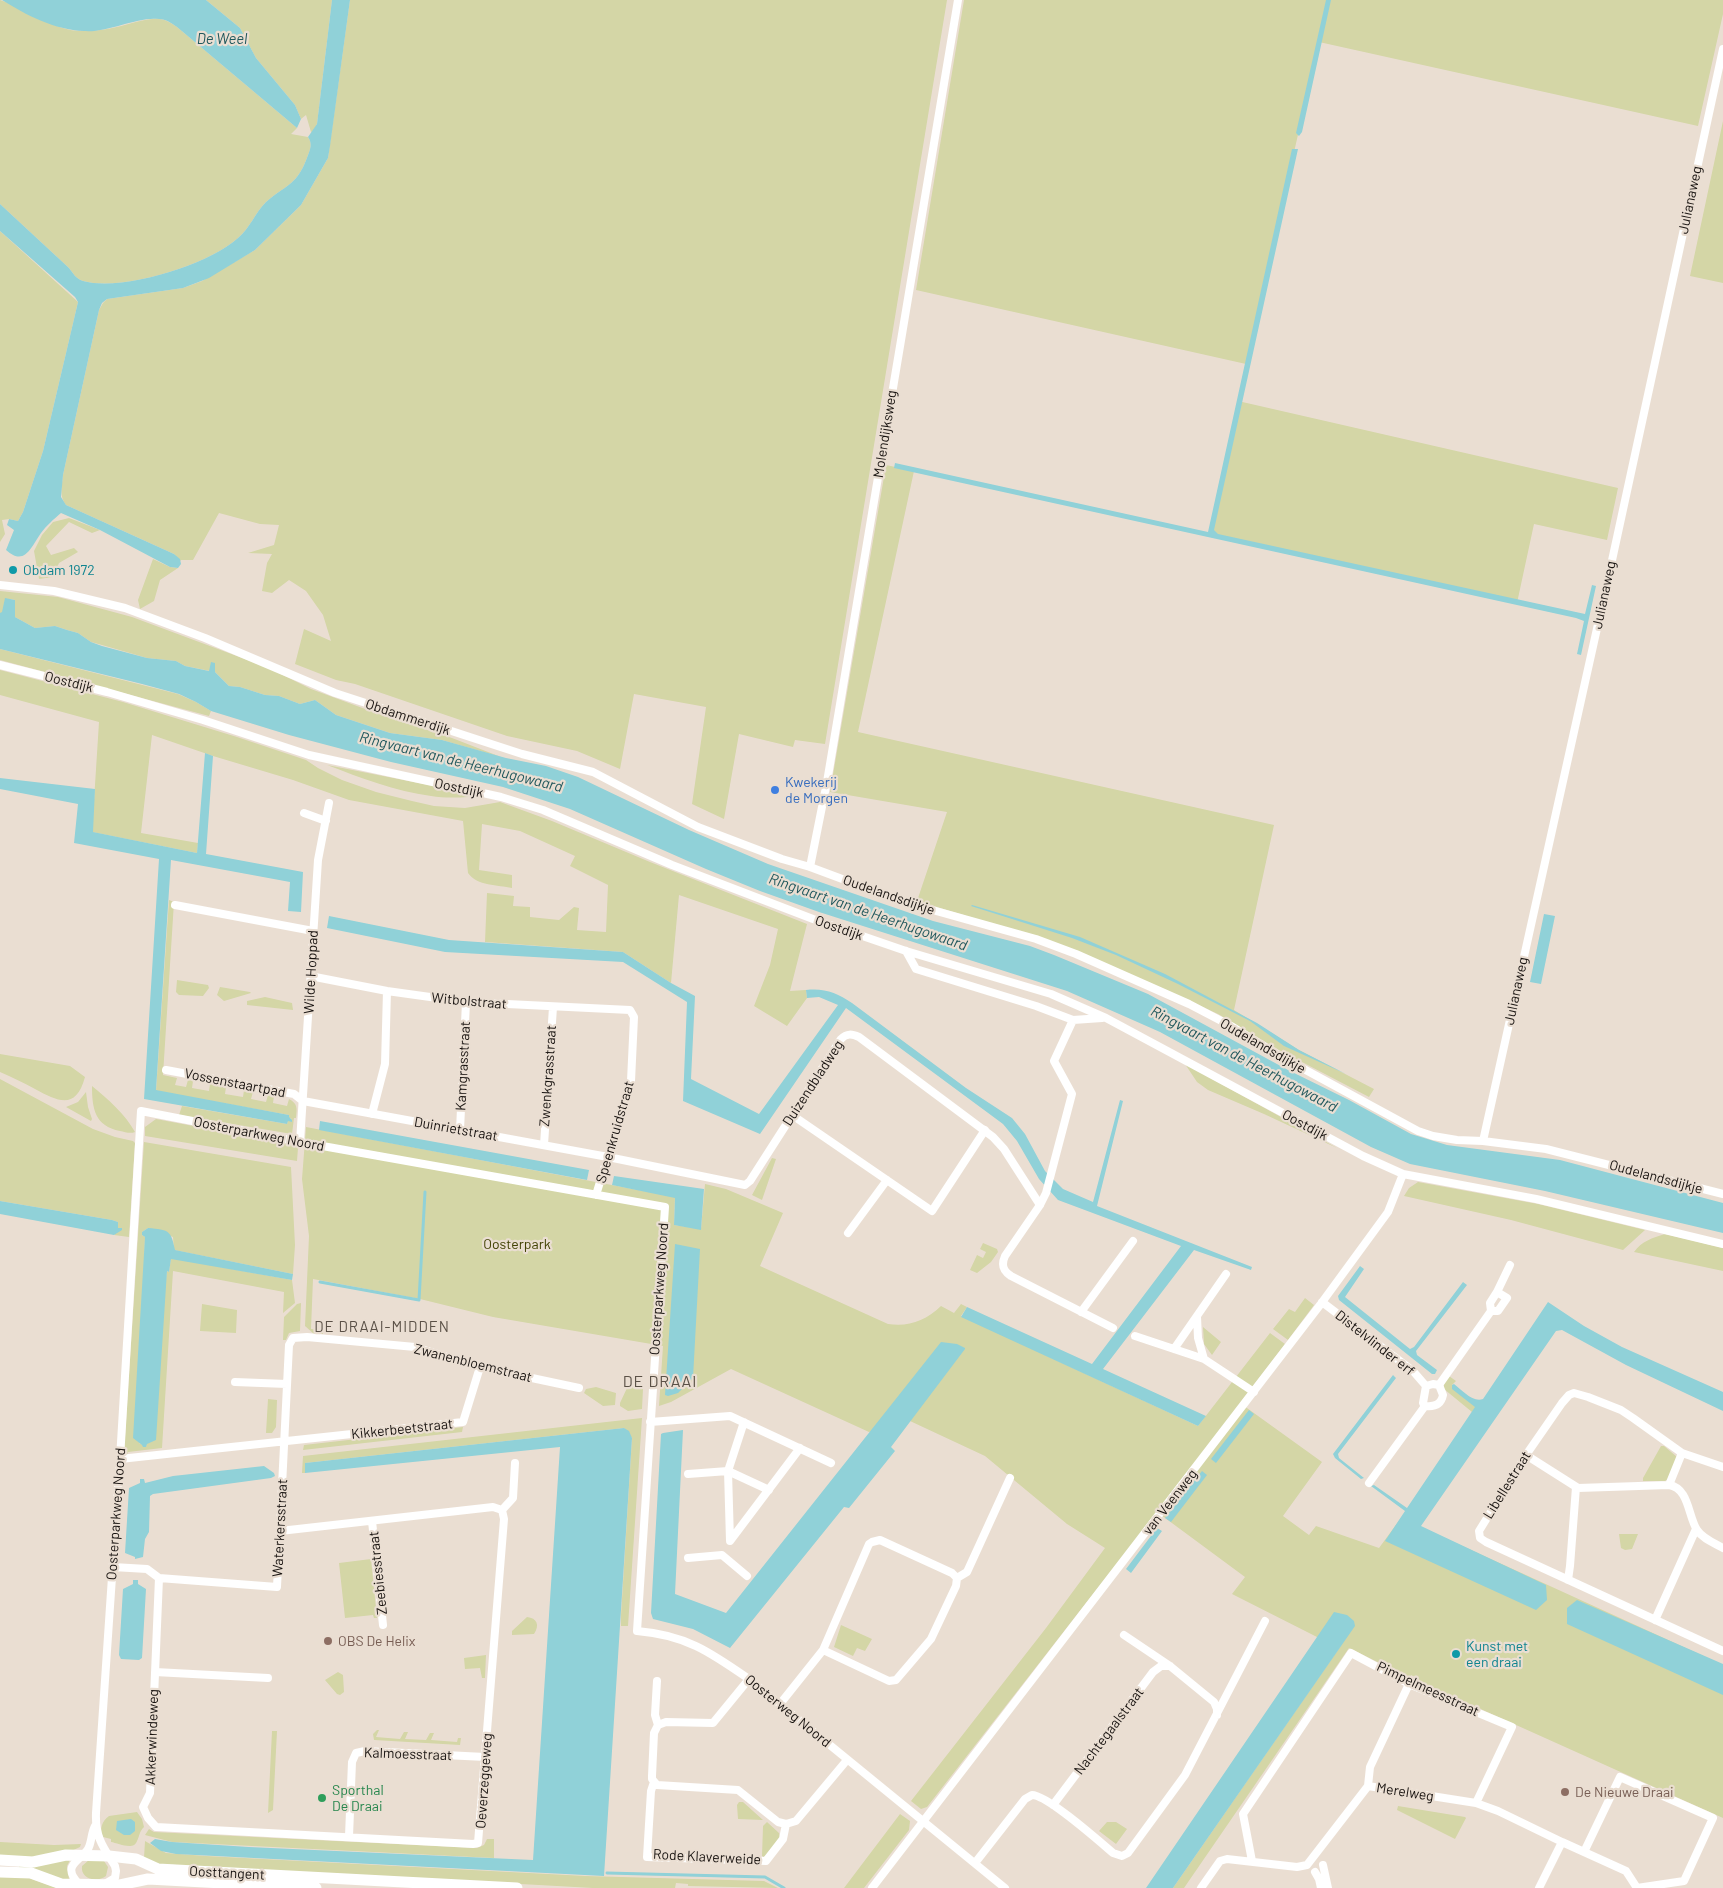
<!DOCTYPE html>
<style>
body{margin:0}
canvas{display:block;background:#eaded2}
</style>
<canvas width="1723" height="1888"></canvas>
<script>
const g = document.querySelector('canvas').getContext('2d');
g.lineJoin = 'round';
function fillPath(path, color) {
  g.fillStyle = color;
  g.fill(path, 'evenodd');
}
function strokePath(path, color, width, dash) {
  g.strokeStyle = color;
  g.lineWidth = width;
  g.lineCap = dash ? 'butt' : 'round';
  g.setLineDash(dash || []);
  g.stroke(path);
}
function write(font, color, halo, rows, align = 'center') {
  g.font = font + ' Barlow,sans-serif';
  g.lineWidth = 4.5;
  g.setLineDash([]);
  g.textBaseline = 'middle';
  g.strokeStyle = halo;
  g.fillStyle = color;
  for (const [text, x, y, turn = 0] of rows) {
    g.save();
    g.translate(x, y);
    g.rotate((+turn || 0) * Math.PI / 180);
    g.textAlign = isNaN(turn) ? turn : align;
    if (halo) g.strokeText(text, 0, 0);
    g.fillText(text, 0, 0);
    g.restore();
  }
}
fillPath(new Path2D(`
 M0 0C28 9 55 33 87 31 102 31 118 27 132 23 141 21 150 18 159 19 165 19 171 23 177 27L297 128 291 134 308 137C312 143 311 148 308 155 297 186 288 183 266 202 255 213 250 228 238 238 208 265 122 292 83 281 76 279 73 273 69 268L0 204Z
 M206 0H332L317 124 314 131 311 132 306 115 301 119 295 105 256 58 240 28Z
 M350 0H947L825 744 795 740 793 747 739 734 724 819 692 804 706 707 634 694 620 769 577 751 507 736 355 684 336 680 295 664 304 629 331 641 323 615 306 591 289 580 272 593 262 591 267 563 272 554 248 553 274 545 279 525 260 524 219 513 193 560H181L180 561 174 554 66 505C59 497 62 485 63 475L99 310 103 303 107 299 183 288 202 281 255 250 301 205 328 158Z
 M964 0H1723V14L1698 126 1319 42 1246 364 916 290Z
 M1723 121V283L1690 276Z
 M0 231 78 302 43 451 23 512 18 521 9 519 2 520 5 534 0 542Z
 M1238 401 1618 488 1607 540 1534 524 1517 603 1210 536Z
 M886 465 914 471 858 732 1274 825 1234 1010 1299 1050 1374 1089 1369 1097 1279 1050 1218 1014 1148 982 1053 942 917 901 947 812 830 792Z
 M69 518 100 530 92 533 69 522 46 546 51 555 74 548 78 552 59 563 53 577 39 579 34 551 42 535 53 522Z
 M153 559 170 567 178 568 160 580 154 601 140 609 138 600Z
 M0 591 58 597 132 617 269 668 311 689 384 716 452 738 501 757 442 740 390 733 336 715 315 700 300 704 279 696 265 695 240 687 229 686 215 672V663L210 671 185 666 176 661 147 658 102 645 91 642 78 633 67 630 55 626 35 628 15 617V600L10 599 2 613H0Z
 M0 649 178 694 196 702 211 711 209 716 0 660Z
 M0 670 123 702 237 737 306 760 318 768 342 780 376 792 412 801 434 806 465 808 500 802 552 821 650 862 807 924 790 991 806 990 807 998 787 1026 754 1006 770 965 778 929 679 895 671 983 623 952 485 942 487 893 514 896 513 906 530 907V917L559 920 574 907 579 908 577 930 606 932 608 885 570 866 575 856 520 831 482 824 479 870 512 875V888C498 885 477 886 468 873L463 821 349 800 293 780 213 756 152 735 141 833 198 843 197 853 92 832 99 722 0 695Z
 M327 765 485 796C467 797 448 799 431 796 395 791 361 778 327 765Z
 M169 900 174 902 163 1075 177 1078 175 1085 186 1087 188 1080 193 1081 192 1088 209 1091 210 1084 226 1087 225 1094 243 1097 244 1090 253 1092 251 1099 266 1102 268 1095 274 1096 273 1103 287 1106 289 1099C298 1104 297 1108 296 1118H294L292 1134 179 1115 182 1106 287 1124 288 1120 292 1119 289 1118V1115L156 1091Z
 M177 980 208 985 209 988 203 996 179 995 176 992Z
 M220 987 250 992 251 993 224 1001 217 995Z
 M265 997 292 1003 293 1010 247 1005V1001Z
 M0 1054 70 1066 85 1077C76 1110 59 1102 35 1089 24 1083 12 1077 0 1072Z
 M1185 1064 1337 1148 1264 1114 1208 1090 1197 1082Z
 M0 1079 93 1129 115 1137 133 1141 135 1143 129 1237 114 1235 122 1228H118V1222L112 1220 0 1201Z
 M92 1086C108 1099 125 1114 135 1132 130 1134 125 1132 120 1131 95 1126 92 1109 92 1086Z
 M86 1092 88 1107 92 1119 91 1121 66 1107 78 1102Z
 M156 1119 295 1145 298 1148 297 1161 145 1136V1127Z
 M306 1127 675 1197 674 1225 701 1229 705 1184 726 1189 783 1213 760 1266 888 1324C909 1327 925 1321 941 1306L954 1313 961 1304 967 1307 961 1316 1198 1426 1270 1333 1285 1344 1240 1403 1322 1462 1283 1516 1309 1535 1316 1526 1379 1548 1401 1518 1723 1665V1818L1416 1680 1417 1678 1411 1675 1410 1678 1349 1648 1184 1888H1173L1342 1644 1317 1637 1232 1594 1245 1577 1157 1512 927 1807 921 1809 911 1801 1046 1628 1105 1548 1067 1524 985 1456 910 1421 869 1432 731 1369 671 1402 659 1406 663 1346 493 1317 420 1299 313 1279 311 1329 323 1330V1334H314L305 1326 309 1236 302 1179Z
 M144 1142 291 1167 295 1245 293 1274 174 1250 173 1237 148 1228 142 1232V1235L145 1237 139 1443 143 1445V1447H146L167 1271 169 1272 171 1258 292 1280 295 1303 283 1313 284 1292 173 1271 162 1448 128 1452 127 1455 124 1453Z
 M772 1158 776 1159 762 1200 752 1195Z
 M1418 1182 1538 1204 1645 1230 1623 1250 1511 1220 1404 1196 1409 1188Z
 M1665 1234 1723 1248V1271L1634 1252C1642 1241 1652 1238 1665 1234Z
 M983 1243 997 1249 998 1252 991 1262 977 1273 970 1270 977 1255 983 1258 986 1252 980 1249Z
 M1305 1298 1314 1305 1288 1340 1273 1329 1289 1309 1295 1312Z
 M301 1303 300 1331 289 1333 286 1340H283L284 1317 297 1304Z
 M202 1304 237 1310 236 1333 200 1331Z
 M1203 1327 1221 1342 1212 1355 1204 1344Z
 M1449 1376 1456 1381 1452 1385 1476 1407 1472 1412 1444 1389V1384Z
 M640 1385 643 1389 642 1409 628 1411 620 1406V1403L627 1388Z
 M596 1387 616 1393 615 1405 603 1406 584 1393 586 1389Z
 M268 1399 277 1400 276 1427 272 1433H266Z
 M642 1418 628 1626H621V1615L632 1438 624 1428 305 1463V1473H302L303 1456Z
 M463 1427 462 1432 303 1450 304 1445Z
 M1661 1446H1664L1677 1457 1668 1479 1665 1481H1643V1478Z
 M1619 1534H1638L1632 1549 1625 1550 1621 1548Z
 M371 1559 377 1618H374L373 1615 345 1618 339 1563Z
 M527 1617C537 1618 540 1625 534 1634L512 1635V1631Z
 M841 1625 872 1639 865 1651 857 1648 853 1656 834 1647Z
 M486 1655 485 1678H482L480 1668 465 1669 464 1658Z
 M338 1672 343 1675 344 1692 340 1695 337 1694 325 1680Z
 M377 1730H379L376 1737 400 1739 404 1732H408L405 1739 426 1740 430 1733H434L431 1740 457 1742 458 1738H461L460 1745 374 1740 373 1734Z
 M272 1731H277L273 1810 268 1813Z
 M739 1802H743L763 1820 738 1819 737 1805Z
 M1398 1806 1465 1817 1466 1818 1455 1839 1397 1810Z
 M137 1812 142 1819 144 1827C139 1832 140 1835 137 1841 134 1851 118 1843 111 1842V1839L103 1837C99 1829 102 1821 109 1816Z
 M900 1814 910 1821 909 1830 864 1888H844Z
 M767 1822 779 1833 780 1838 764 1857 762 1856 763 1826Z
 M1107 1822H1116L1127 1829 1116 1844 1099 1831Z
 M149 1829 154 1832 477 1848 484 1845 487 1839H494V1858L172 1842 145 1835Z
 M145 1841 166 1853 206 1856 586 1876 764 1881 778 1888 688 1886V1884L676 1883 675 1888H593L159 1864 144 1858Z
 M0 1842 54 1845 81 1844 80 1847C55 1860 26 1857 0 1856Z
 M70 1860 67 1866 69 1879 67 1880 19 1869V1864Z
 M89 1860 104 1861 108 1867 106 1876C97 1883 80 1879 82 1866Z
 M0 1875 26 1877 57 1888H0Z`), '#d4d6a6');
fillPath(new Path2D(`
 M2 0H206L240 28 256 58 295 105 301 119 297 128 177 27C171 23 166 19 159 19 138 16 108 33 84 31 55 30 26 15 2 0Z
 M332 0H350L330 146 328 158 301 205 255 250 209 278 183 288 107 299 102 303 99 310 63 475 61 497 66 505 174 554 180 559 181 564 178 568 170 567 100 530 61 513C54 519 46 526 41 533 31 547 25 567 6 550L14 530 7 525 9 519 18 521 23 512 43 451 78 302 75 297 0 231V204L69 268C73 273 76 279 83 281 122 292 208 265 238 238 250 228 255 213 266 202 288 183 297 186 308 155 311 148 312 143 308 137L317 124Z
 M1326 0H1331L1302 132 1299 136 1296 133Z
 M1292 149H1298L1214 530 1218 534 1585 614 1592 585 1596 586 1581 655 1577 654 1584 621 1576 618 894 468 895 463 1208 532Z
 M5 598 15 600V617L35 628 55 626 67 630 78 633 91 642 102 646 147 658 176 661 185 666 209 671 211 662 215 663V672L229 686 240 687 265 695 279 696 300 704 315 700 336 715 390 733 442 740 506 758 546 766 578 777 689 830 768 864 933 921 1030 946 1054 955 1148 994 1288 1070 1349 1100 1411 1134 1447 1145 1560 1160 1723 1203V1233L1545 1191 1410 1164 1371 1147 1160 1032 1067 991 819 912 760 891 706 869 570 809 503 787 391 762 289 735 211 711 196 702 179 694 142 684 0 649V613L2 612Z
 M205 753 213 756 206 854 303 872 301 912 288 911 290 882 171 860 156 1090 289 1115V1117L292 1120V1122L288 1121 287 1124 144 1099 159 859 74 843 78 804 0 789V778L95 789 93 832 197 853Z
 M972 905 1080 937 1165 974 1257 1023 1299 1050 1346 1074 1284 1046 1250 1021 1178 984 1116 955 1072 938 971 906Z
 M1544 914 1555 916 1541 984 1530 982Z
 M329 916 449 940 623 952 671 983 695 996 691 1079 759 1114 838 1005 819 997 807 998 806 990C825 988 837 993 852 1003L966 1088 1012 1118 1025 1134 1045 1171 1063 1189 1093 1202 1120 1100 1123 1101 1097 1206 1252 1267 1251 1270 1194 1250 1103 1369 1206 1416 1198 1426 961 1317 967 1307 1092 1364 1181 1246 1058 1200 1039 1179 1017 1141 1003 1124 846 1008 760 1134 683 1101 687 1002 623 962 445 952 327 928Z
 M320 1121 589 1170 587 1180 319 1130Z
 M614 1176 704 1189 701 1230 674 1225 675 1198 612 1185Z
 M0 1201 112 1220 118 1222V1228H122V1230L114 1235 0 1214Z
 M148 1228C169 1230 171 1230 175 1250L293 1274 292 1280 171 1259 169 1272 167 1271 156 1440 147 1444 146 1447H143L142 1445 133 1438 145 1237 142 1235V1232Z
 M675 1244 700 1249 693 1378 678 1393 668 1396 665 1395Z
 M1360 1266 1364 1269 1345 1297 1410 1349 1414 1347 1463 1282 1467 1285 1416 1351 1417 1355 1437 1370 1435 1374H1432L1339 1300 1338 1296Z
 M1548 1302 1584 1326 1622 1347 1723 1392V1411L1626 1365 1562 1330 1556 1331 1421 1526 1546 1585 1547 1600 1536 1610 1385 1541 1405 1511 1371 1486 1374 1485 1407 1508 1475 1407 1452 1389V1385L1454 1384C1462 1390 1473 1403 1483 1399Z
 M941 1342 957 1344 965 1348V1349L891 1447 895 1451 849 1508 844 1507 730 1648 693 1629 653 1619 651 1613 661 1434 663 1433 683 1430 675 1594 726 1613Z
 M1393 1375 1396 1378 1338 1454 1339 1458 1364 1478 1361 1479 1335 1458 1333 1454Z
 M1249 1410 1254 1414 1216 1463 1211 1459Z
 M624 1428 629 1431 632 1438 604 1876 176 1854 161 1851 150 1843 155 1839 172 1842 249 1847 533 1860 560 1447 305 1473V1463Z
 M264 1466 274 1473 275 1476 271 1478 153 1494 150 1496 149 1532 145 1539 143 1557 135 1559V1557L125 1553 129 1488 140 1483V1479H144L145 1483 173 1476Z
 M1202 1471 1207 1475 1171 1522 1165 1518Z
 M1157 1528 1162 1531 1131 1573 1126 1569Z
 M133 1580H138V1584L146 1589 142 1658 139 1660 121 1659 119 1655 123 1589 133 1584Z
 M1577 1600 1723 1664V1695L1567 1624V1608Z
 M1334 1612 1347 1615 1354 1621 1355 1626 1173 1888H1146Z
 M131 1819 135 1822V1831L130 1835H124L116 1830 117 1821Z`), '#90d1d8');
strokePath(new Path2D(`
 M320 1282 419 1300 425 1192
 M607 1873 765 1877 784 1888`), '#90d1d8', 3);
strokePath(new Path2D(`
 M0 585 54 591 125 608 205 638 335 693 522 754 593 772 698 827 782 859 810 867 904 902 1036 939 1076 954 1189 1004 1231 1026 1278 1055 1418 1131 1433 1136 1457 1140 1483 1141 1546 1149 1723 1194
 M0 665 107 692 203 720 309 755 501 797 543 810 672 865 813 919 906 951 1051 994 1106 1018 1363 1156 1403 1174 1536 1199 1723 1244
 M304 813 326 821
 M810 867 827 782 958 0
 M175 905 313 931
 M906 951 916 969 1036 1006 1073 1020
 M310 976 387 991 466 1002 630 1010 634 1017 631 1081 596 1195
 M1102 1018 1073 1020 1054 1061 1072 1094 1046 1193 1040 1205 1005 1256C1001 1265 1003 1271 1011 1276L1113 1328
 M166 1070 294 1094 303 1101 608 1157 745 1185 750 1181 841 1039C847 1033 852 1034 859 1037L993 1137 1004 1149 1040 1205
 M372 1114 385 1064 387 991
 M792 1115 932 1211 985 1130
 M460 1130 466 1002
 M1483 1141 1606 588 1723 49
 M300 1142 318 860 329 803
 M544 1145 553 1007
 M848 1233 887 1180
 M1497 1292 1510 1265
 M1322 1302 1413 1371 1426 1386 1433 1384 1439 1385 1443 1395C1441 1405 1434 1407 1425 1406L1423 1403 1426 1386
 M1081 1312 1133 1241
 M1197 1317 1198 1338 1204 1359
 M1135 1336 1204 1359 1254 1392
 M1174 1349 1226 1274
 M235 1382 287 1384
 M1439 1385 1491 1311 1490 1303 1497 1292 1507 1298 1498 1311H1491
 M650 1422 730 1416 831 1463
 M744 1422 728 1471 730 1541 800 1448
 M1526 1455 1578 1488 1669 1485C1689 1488 1688 1516 1697 1530 1703 1539 1714 1543 1723 1548
 M120 1459 463 1422 480 1367
 M1723 1467 1682 1453 1633 1418 1621 1410 1588 1397 1574 1393 1569 1395 1562 1403 1526 1455 1479 1531 1480 1538 1486 1542 1723 1651
 M688 1474 728 1471 769 1490
 M1369 1483 1425 1406
 M1669 1485 1682 1453
 M502 1510 513 1498 515 1463
 M372 1521 383 1625
 M688 1558 722 1555 747 1576
 M113 1567 147 1569 159 1578 150 1793 143 1807 148 1818 156 1827 473 1844 478 1843 504 1519 502 1510 493 1507 280 1531
 M159 1578 277 1587 289 1345 293 1338 307 1337 415 1347 480 1367 579 1388
 M957 1578 967 1572 1010 1478
 M1568 1580 1570 1566 1576 1487
 M1655 1620 1696 1529
 M1124 1635 1170 1666 1214 1702 1217 1709V1715
 M155 1672 268 1678
 M749 1679 713 1723 666 1722 658 1725 654 1733 652 1776V1779L657 1785 738 1790 778 1822 786 1824 796 1821 847 1760
 M657 1681 655 1715 658 1725
 M780 1704 823 1650 869 1544 872 1542 880 1540 952 1573 957 1578 956 1586 931 1639 896 1680 889 1681 823 1650
 M654 1782 651 1791 647 1857 766 1861 783 1839 786 1824
 M1368 1786 1370 1767 1409 1684
 M1053 1805 1153 1672 1161 1666H1170
 M349 1836 352 1762 356 1753 365 1751 485 1757
 M1252 1861 1243 1814 1351 1653 1409 1684 1512 1727 1476 1803
 M975 1863 1025 1799 1032 1795C1047 1795 1099 1841 1113 1853L1122 1856 1128 1853 1185 1775 1265 1621
 M1323 1865 1328 1888
 M1315 1872 1319 1879 1321 1888
 M79 1884C61 1865 79 1862 88 1849 92 1842 91 1833 95 1826
 M105 1884 115 1878 116 1871 115 1866C103 1847 95 1837 96 1813L120 1459 141 1111 300 1142 665 1207 637 1631C686 1635 710 1652 749 1679L1005 1888
 M872 1888 1320 1305 1388 1212 1403 1174
 M1201 1888 1220 1861 1227 1859 1297 1867 1307 1865 1368 1786 1476 1803 1498 1811 1562 1842 1626 1871 1637 1888 1684 1881 1713 1818 1620 1777 1584 1852
 M1539 1888 1562 1842`), '#fff', 8);
strokePath(new Path2D(`
 M0 1860 33 1862 66 1855 109 1856 136 1859 158 1869 176 1870 517 1888
 M0 1872 31 1873 61 1884 120 1885 148 1879 316 1888`), '#fff', 11);
for (const [x, y, r, color] of [
 [13,570,5,"#0f9aa8"],
 [775,790,5,"#3f7fe0"],
 [328,1641,5,"#8d6e63"],
 [1456,1654,5,"#0f9aa8"],
 [1565,1792,5,"#8d6e63"],
 [322,1798,5,"#2e9e5b"]
]) {
  const dot = new Path2D();
  dot.arc(x, y, r, 0, 2 * Math.PI);
  g.fillStyle = color;
  g.fill(dot);
  strokePath(dot, '#eaded2', 2);
}
write('14px', '#181310', '#eaded2', [
 ["Julianaweg",1690,200,-78],
 ["Molendijksweg",885,434,-81],
 ["Julianaweg",1604,595,-78],
 ["Oostdijk",69,682,14],
 ["Obdammerdijk",408,717,18],
 ["Oostdijk",459,788,12],
 ["Oudelandsdijkje",889,895,19],
 ["Oostdijk",839,928,19],
 ["Wilde Hoppad",311,972,-87],
 ["Julianaweg",1516,991,-78],
 ["Witbolstraat",469,1001,5],
 ["Oudelandsdijkje",1263,1046,30],
 ["Kamgrasstraat",463,1066,-87],
 ["Zwenkgrasstraat",548,1076,-86],
 ["Vossenstaartpad",235,1083,11],
 ["Duizendbladweg",813,1083,-57],
 ["Oostdijk",1305,1125,28],
 ["Duinrietstraat",456,1129,10],
 ["Speenkruidstraat",615,1132,-74],
 ["Oosterparkweg Noord",259,1134,11],
 ["Oudelandsdijkje",1656,1177,15],
 ["Oosterparkweg Noord",659,1289,-86],
 ["Distelvlinder erf",1375,1343,38],
 ["Zwanenbloemstraat",473,1363,14],
 ["Kikkerbeetstraat",402,1429,-6],
 ["Libellestraat",1507,1485,-58],
 ["van Veenweg",1170,1502,-52],
 ["Oosterparkweg Noord",116,1514,-86],
 ["Waterkersstraat",280,1528,-87],
 ["Zeebiesstraat",378,1573,-96],
 ["Pimpelmeesstraat",1428,1689,25],
 ["Oosterweg Noord",788,1711,39],
 ["Nachtegaalstraat",1109,1731,-53],
 ["Akkerwindeweg",152,1737,-88],
 ["Kalmoesstraat",408,1754,2],
 ["Oeverzeggeweg",484,1781,-86],
 ["Merelweg",1405,1792,9],
 ["Rode Klaverweide",707,1857,3],
 ["Oosttangent",227,1873,3]
]);
write('14px', '#0d838f', '#eaded2', [
 ["Obdam 1972",23,570],
 ["Kunst met",1466,1646],
 ["een draai",1466,1662]
], 'left');
write('14px', '#366cbe', '#eaded2', [
 ["Kwekerij",785,782],
 ["de Morgen",785,798]
], 'left');
write('14px', '#414103', '#eaded2', [
 ["Oosterpark",517,1244]
]);
write('14px', '#785e54', '#eaded2', [
 ["OBS De Helix",338,1641],
 ["De Nieuwe Draai",1575,1792]
], 'left');
write('14px', '#27864d', '#eaded2', [
 ["Sporthal",332,1790],
 ["De Draai",332,1806]
], 'left');
write('italic 15px', '#1f575c', '#eaded2', [
 ["De Weel",222,39],
 ["Ringvaart van de Heerhugowaard",461,762,14],
 ["Ringvaart van de Heerhugowaard",868,912,19],
 ["Ringvaart van de Heerhugowaard",1244,1059,28]
]);
g.letterSpacing = '1px';
write('15px', '#5b5147', '#eaded2', [
 ["DE DRAAI-MIDDEN",382,1327]
]);
g.letterSpacing = '0px';
g.letterSpacing = '1px';
write('16px', '#5b5147', '#eaded2', [
 ["DE DRAAI",660,1382]
]);
g.letterSpacing = '0px';
</script>
